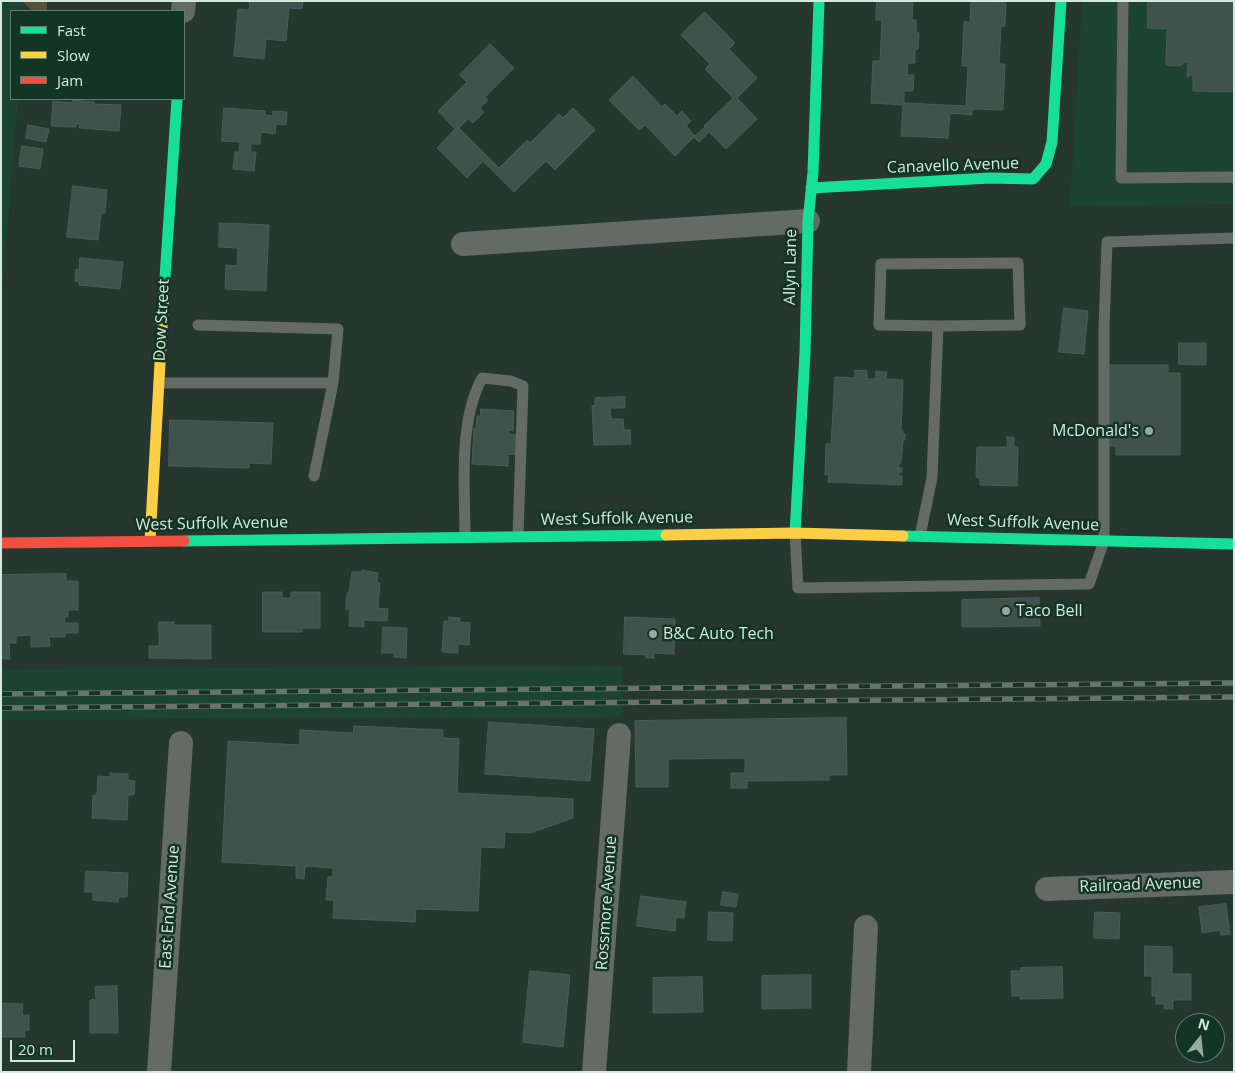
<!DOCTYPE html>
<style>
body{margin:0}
#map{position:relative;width:1235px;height:1073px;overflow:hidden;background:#25372e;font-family:"Open Sans",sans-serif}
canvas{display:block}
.frame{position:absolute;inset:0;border:2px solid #d5e8dd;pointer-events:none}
.legend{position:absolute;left:10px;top:10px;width:175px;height:90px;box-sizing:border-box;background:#123525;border:1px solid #607d6f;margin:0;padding:6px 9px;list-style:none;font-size:15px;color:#d5e8dd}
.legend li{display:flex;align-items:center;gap:10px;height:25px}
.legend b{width:25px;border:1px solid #607d6f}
.north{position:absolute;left:1175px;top:1013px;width:50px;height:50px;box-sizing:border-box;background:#123525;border:1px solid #607d6f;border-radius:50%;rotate:16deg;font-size:14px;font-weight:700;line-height:20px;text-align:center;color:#d5e8dd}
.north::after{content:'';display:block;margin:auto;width:18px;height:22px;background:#97aaa0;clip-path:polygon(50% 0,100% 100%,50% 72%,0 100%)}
.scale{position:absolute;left:10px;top:1040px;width:65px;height:22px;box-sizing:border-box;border:2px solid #d5e8dd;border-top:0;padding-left:6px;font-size:15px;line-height:18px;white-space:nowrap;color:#d5e8dd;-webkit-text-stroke:4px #123525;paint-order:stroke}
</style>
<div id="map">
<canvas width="1235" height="1073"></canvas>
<div class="frame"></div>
<ul class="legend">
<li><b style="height:6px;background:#16e098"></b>Fast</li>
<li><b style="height:6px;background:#ffcf43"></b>Slow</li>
<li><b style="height:6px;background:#f24e42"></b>Jam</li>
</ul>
<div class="north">N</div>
<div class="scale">20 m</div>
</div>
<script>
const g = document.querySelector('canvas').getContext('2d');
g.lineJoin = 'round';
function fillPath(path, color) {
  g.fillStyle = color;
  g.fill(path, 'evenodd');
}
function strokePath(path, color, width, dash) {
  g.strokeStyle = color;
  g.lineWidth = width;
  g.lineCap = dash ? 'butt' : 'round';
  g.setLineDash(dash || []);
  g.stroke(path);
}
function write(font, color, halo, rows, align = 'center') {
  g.font = font + ' "Open Sans",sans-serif';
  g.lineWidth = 5;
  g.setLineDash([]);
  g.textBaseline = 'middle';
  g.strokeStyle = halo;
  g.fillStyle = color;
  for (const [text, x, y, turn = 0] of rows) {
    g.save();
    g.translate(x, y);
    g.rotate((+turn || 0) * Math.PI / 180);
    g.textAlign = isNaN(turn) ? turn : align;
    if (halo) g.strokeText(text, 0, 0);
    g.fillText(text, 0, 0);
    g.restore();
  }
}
fillPath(new Path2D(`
 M1 1H25L24 11H11V99H18L1 305Z
 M1082 1H1234V204L1070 206Z
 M622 666 621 717 1 720V669Z`), '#1c4431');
fillPath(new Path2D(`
 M22 1H47V11H32Z`), '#545338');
const building = new Path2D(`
 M250 1H303L302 9 289 8 286 41 266 39 264 59 234 56 238 9 249 10Z
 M877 1H913L912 20H916V33H919L918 49H915V63H908L907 75H914L913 91H904V103L966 106 968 66H962L964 22H970L971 1 1006 3 1005 26H1001L999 64H1005L1003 110 972 109V115L950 113 948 138 901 136 903 105 871 103 873 61H880L882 20H876Z
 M1148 1H1234V92L1193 91V74L1187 77 1188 61 1178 66 1166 65 1167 29 1148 28Z
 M705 12 735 43 729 49 757 78 737 98 757 119 726 149 709 132 699 142 694 137 675 156 645 125 639 130 609 100 633 76 662 107 665 104 677 116 682 111 691 121 686 126 695 136 705 127 704 126 733 98 705 69 710 64 681 35Z
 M490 44 514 68 485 97 488 100 480 108 484 112 473 123 468 119 459 128 499 168 527 140 530 143 559 114 563 118 573 108 595 130 555 170 546 161 514 192 483 161 467 178 437 148 455 129 438 111 467 82 460 75Z
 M73 100 94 102V104L121 105 119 131 79 128 80 124H76V127L51 126 53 101 73 103Z
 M224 108 265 111V115L273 116V111L287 112 286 125 276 124 275 134 261 132 260 144H251V152H256L254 171 233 169 235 152H239L240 142 222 141Z
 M28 125 49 129 46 142 26 138Z
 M22 146 43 149 40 169 19 166Z
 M73 186 107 190 105 213H101L98 240 67 237Z
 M220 223 269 225 266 291 225 289 226 265 237 266 238 248 219 247Z
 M80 258 123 262 120 289 79 285V282L75 281 76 269 79 270Z
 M1064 308 1088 311 1084 354 1059 352Z
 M1179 343H1206V365L1179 364Z
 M1108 365H1168V373H1180V455H1116V446H1107Z
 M855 370 867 371V379H876V371L887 372 886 379 903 380 901 430 903 431 902 434H905V440H903L901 463H899V468H902V472H899V476H902V485L828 482 829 475H825L826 444H831L835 377 855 378Z
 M625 397V408H610L611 419H623L624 430H630L631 444 594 445 592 406 595 405V398Z
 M481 409 514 411 513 431 509 430V434L517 435 516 455 508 454V466L472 464 474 428 476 429 477 416H480Z
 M170 420 273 423 271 464 249 463V468L169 466Z
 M1007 437H1014V447H1018L1017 486 980 485V478L976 477 977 447H1007Z
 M362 570 378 573 377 583H380L378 608 388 609 387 621 364 620V627L349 626 350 610 346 609 347 593H349L352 572H362Z
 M66 574V581H78V610H68V617H64L65 623H78V633H65V637H49L50 646 31 647V635L16 636V643H9L10 659H1V575Z
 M263 592H282V598H291V592H320V628H302V632H263Z
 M1039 598 1040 626 962 627V600Z
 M449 617 460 618 459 622 470 623 469 645 458 644V653L442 652 444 621H449Z
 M625 617 675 619 674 654 654 653V658H646V655L624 654Z
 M159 622H174V625H211V659L149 658V646H159Z
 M383 627 407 628 406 658 394 657V653H382Z
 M846 718 847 775H829V780L747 781V788H731V773H745V758L668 759V787H636L635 721Z
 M489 722 594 729 590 781 485 774Z
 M354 726 443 730V738L459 739 457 793 573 799V818L530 833 505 832 504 848 481 847 478 911 416 909 415 922 333 918 334 900H326L328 877H333V868L305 866 304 879 296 878V866L222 862 228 741 300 745V730L353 733Z
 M110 773 128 774V780L135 781 134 795H128L127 820 92 818 93 795H97L98 776 111 777Z
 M86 871 128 873 127 897H119L118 902 93 900V892H85Z
 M723 892 738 894 736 907 721 905Z
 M641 896 686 902 684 918 676 917 675 931 637 926Z
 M1226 904 1230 934 1221 935 1220 930 1202 933 1199 907Z
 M709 912 733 913 732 941 708 940Z
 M1095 912 1120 913 1119 939 1094 938Z
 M1145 946 1172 947V974H1191V1000H1173V1009H1164V1004H1156V996H1152V976H1145Z
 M1062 967 1063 998 1020 999V996H1012L1011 971H1021V968Z
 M530 971 570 975 563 1047 523 1042Z
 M811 975V1008L762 1009V976Z
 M702 977 703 1012 653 1013V978Z
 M117 986 118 1033H90V1000L96 999 95 987Z
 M1 1003 23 1004 22 1015H29V1030H25V1037H1Z`);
fillPath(building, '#41524c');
strokePath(building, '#4b5c58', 1);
strokePath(new Path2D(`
 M1123 1 1121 178 1231 177 1234 178
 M198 325 338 329 333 383 314 476
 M159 383H333
 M795 533 798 588 1089 584 1104 541V328L1107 242 1234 238
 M920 536 932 478 938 326 879 325 881 264 1018 263 1020 325 938 326
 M465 537C465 487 458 423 482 378L511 381 523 386 518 536`), '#646b65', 11);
strokePath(new Path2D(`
 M183 11 184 1
 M463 244 808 221
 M1047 889 1234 882
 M159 1072 181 743
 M594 1072 619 735
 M859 1072 866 927`), '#646b65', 24);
strokePath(new Path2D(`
 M811 188 990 178 1033 179 1046 164 1052 142 1061 1
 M164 292 177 99
 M795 533 805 353 808 221 813 172 819 1
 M903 536 1234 544
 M184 541 666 535`), '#16e098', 11);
strokePath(new Path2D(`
 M666 535 795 533 903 536
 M150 541 164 292`), '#ffcf43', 11);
strokePath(new Path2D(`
 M1 543 184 541`), '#f24e42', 11);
const rail = new Path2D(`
 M1 694 1234 683
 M1 708 1234 697`);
strokePath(rail, '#6a736e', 5.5);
strokePath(rail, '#123525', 4, [11]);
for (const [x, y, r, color] of [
 [1149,431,5,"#97aaa0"],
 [1006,611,5,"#97aaa0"],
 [653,634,5,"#97aaa0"]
]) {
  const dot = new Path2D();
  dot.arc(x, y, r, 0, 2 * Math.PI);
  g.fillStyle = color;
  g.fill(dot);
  strokePath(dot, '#123525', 2);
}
write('16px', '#d5e8dd', '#123525', [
 ["Canavello Avenue",953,166,-2],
 ["Allyn Lane",791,267,-89],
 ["Dow Street",162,320,-87],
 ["West Suffolk Avenue",617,519,-1],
 ["West Suffolk Avenue",1023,523,2],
 ["West Suffolk Avenue",212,524,-1],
 ["Railroad Avenue",1140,885,-2],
 ["Rossmore Avenue",607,903,-86],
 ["East End Avenue",170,907,-86]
]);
write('16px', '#d5e8dd', '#123525', [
 ["McDonald's",1139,431,"right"],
 ["Taco Bell",1016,611],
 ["B&C Auto Tech",663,634]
], 'left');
</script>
